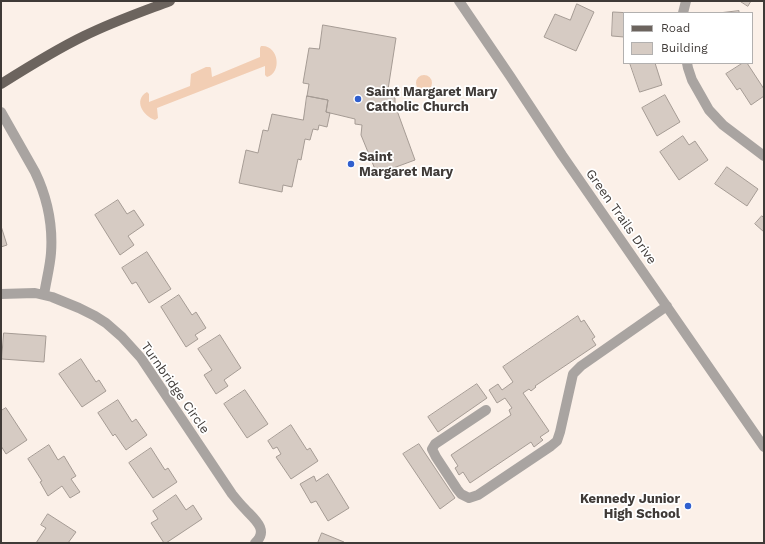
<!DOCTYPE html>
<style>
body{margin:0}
#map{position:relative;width:765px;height:544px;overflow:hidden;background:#fbf0e8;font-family:"Work Sans",sans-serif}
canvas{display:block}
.frame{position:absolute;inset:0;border:2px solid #3f3a37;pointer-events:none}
.legend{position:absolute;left:623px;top:12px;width:130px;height:52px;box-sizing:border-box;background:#fff;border:1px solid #b2b0af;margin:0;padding:5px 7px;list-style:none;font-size:12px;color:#3f3a37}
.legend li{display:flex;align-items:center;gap:8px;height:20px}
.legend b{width:20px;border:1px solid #b2b0af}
</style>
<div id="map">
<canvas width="765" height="544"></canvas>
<div class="frame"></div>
<ul class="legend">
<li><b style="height:5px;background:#6c645e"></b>Road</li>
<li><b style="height:11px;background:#d6cbc3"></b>Building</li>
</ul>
</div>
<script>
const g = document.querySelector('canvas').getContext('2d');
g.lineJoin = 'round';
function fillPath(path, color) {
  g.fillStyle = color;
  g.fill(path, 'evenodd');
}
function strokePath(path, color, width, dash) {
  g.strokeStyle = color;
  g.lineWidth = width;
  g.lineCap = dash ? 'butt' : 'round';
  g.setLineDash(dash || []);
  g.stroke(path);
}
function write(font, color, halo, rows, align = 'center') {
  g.font = font + ' "Work Sans",sans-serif';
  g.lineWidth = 3.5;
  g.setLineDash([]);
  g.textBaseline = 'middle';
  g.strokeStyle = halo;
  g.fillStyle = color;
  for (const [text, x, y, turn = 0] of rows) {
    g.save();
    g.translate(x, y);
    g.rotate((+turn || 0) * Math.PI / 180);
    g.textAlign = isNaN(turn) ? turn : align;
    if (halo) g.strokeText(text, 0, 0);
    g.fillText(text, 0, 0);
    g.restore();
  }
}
fillPath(new Path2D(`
 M261 46C278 44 283 72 267 77L265 75V66L157 108 158 118 155 120C143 116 133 100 147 92L149 94V102L190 86 191 74 206 67H210L211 68 212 77 260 57V48Z
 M416 83a8 8 0 1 1 16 0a8 8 0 1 1-16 0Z`), '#f2ceb4');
const building = new Path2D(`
 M740 1H751L748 6Z
 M577 4 594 12 576 51 544 37 555 14 570 20Z
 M739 11V13H719Z
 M613 12 632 13H624V37L612 36Z
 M323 25 396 38 387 96 395 98V105L415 160 377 174 361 135 362 125 355 124V119L326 112 328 100 307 96 309 84 303 83 309 48 319 49Z
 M630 63H655L662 85 640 92Z
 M743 63H747L764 89V96L751 105 740 88 737 90 726 74Z
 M665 95 680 122 657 136 642 108Z
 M307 96 328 100 326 112 330 113 327 127 319 125 318 130 313 129 310 140 305 139 301 160 298 159 292 187 283 185 282 192 239 183 246 150 258 153 263 130 268 131 272 114 303 120Z
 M683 136 689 145 695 141 708 160 679 180 660 152Z
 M727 167 758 189 747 206 715 184Z
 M118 200 127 214 134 210 144 225 128 236 134 245 120 255 95 215Z
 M762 216 764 218V232L755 224Z
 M1 226 7 245 1 247Z
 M147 252 171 289 149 303 136 282 132 284 122 268Z
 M179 295 192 315 196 312 206 328 195 335 198 339 186 347 161 307Z
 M578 316 581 322 584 320 595 337 592 339 596 345 535 386 536 387 531 391 529 389 523 393 549 431 540 437 543 440 534 447 531 442 470 483 463 472 459 475 455 468 458 466 451 455 511 415 509 410 512 408 505 398 497 403 489 390 498 384 502 390 513 382 503 367Z
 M4 333 46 336 44 362 2 359Z
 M220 335 241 368 224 380 228 386 216 394 204 375 212 370 198 349Z
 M81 359 96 382 99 380 106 391 82 407 59 374Z
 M477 384 487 398 438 432 428 417Z
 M245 390 268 424 247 438 224 404Z
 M118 400 132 422 136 419 147 435 126 450 115 434 113 436 98 413Z
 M6 408 27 440 6 454 1 446V411Z
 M291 425 307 450 310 448 318 461 291 479 276 457 281 454 277 447 273 449 268 441Z
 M419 444 455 498 440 509 403 454Z
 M49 445 58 460 64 456 76 476 71 479 80 492 70 498 62 486 48 496 40 482 42 481 28 459Z
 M151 448 165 470 168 468 177 482 153 498 129 463Z
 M328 474 349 508 328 521 316 501 311 503 300 484 314 476 316 481Z
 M176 495 186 510 193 505 202 519 166 543H164L151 523 158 519 153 511Z
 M48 514 76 532 68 543H36L46 528 41 525Z
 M322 533 344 542V543H318Z`);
fillPath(building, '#d6cbc3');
strokePath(building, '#a59b94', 1);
strokePath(new Path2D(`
 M459 1 510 76 562 155 764 447
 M683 13 686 1
 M687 63 688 68 692 80 709 110 723 125 764 156
 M1 112 35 172C47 197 53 225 51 253 50 267 46 281 44 295
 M1 294 35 293 52 297 79 308 95 316 106 323 122 337 141 358 232 494C236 499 240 504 245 509 253 518 270 530 255 543
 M486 410 435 444 432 449 436 457 457 489 461 494 469 498 478 495 551 446 557 441 560 432 573 374 581 366 667 306`), '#a9a4a1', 10);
strokePath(new Path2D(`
 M1 84C28 67 55 50 84 36 112 22 141 12 170 1`), '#6c645e', 10);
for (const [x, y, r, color] of [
 [358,99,4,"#305fce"],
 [351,164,4,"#305fce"],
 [688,506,4,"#305fce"]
]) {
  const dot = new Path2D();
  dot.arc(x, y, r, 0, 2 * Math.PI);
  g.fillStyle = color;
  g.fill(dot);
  strokePath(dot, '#fff', 1.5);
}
write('bold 13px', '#3f3a37', '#fff', [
 ["Saint Margaret Mary",366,92],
 ["Catholic Church",366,107],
 ["Saint",359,157],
 ["Margaret Mary",359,172],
 ["Kennedy Junior",680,499,"right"],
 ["High School",680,514,"right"]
], 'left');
write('13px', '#3f3a37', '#fff', [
 ["Green Trails Drive",621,217,55],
 ["Turnbridge Circle",175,388,55]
]);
</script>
